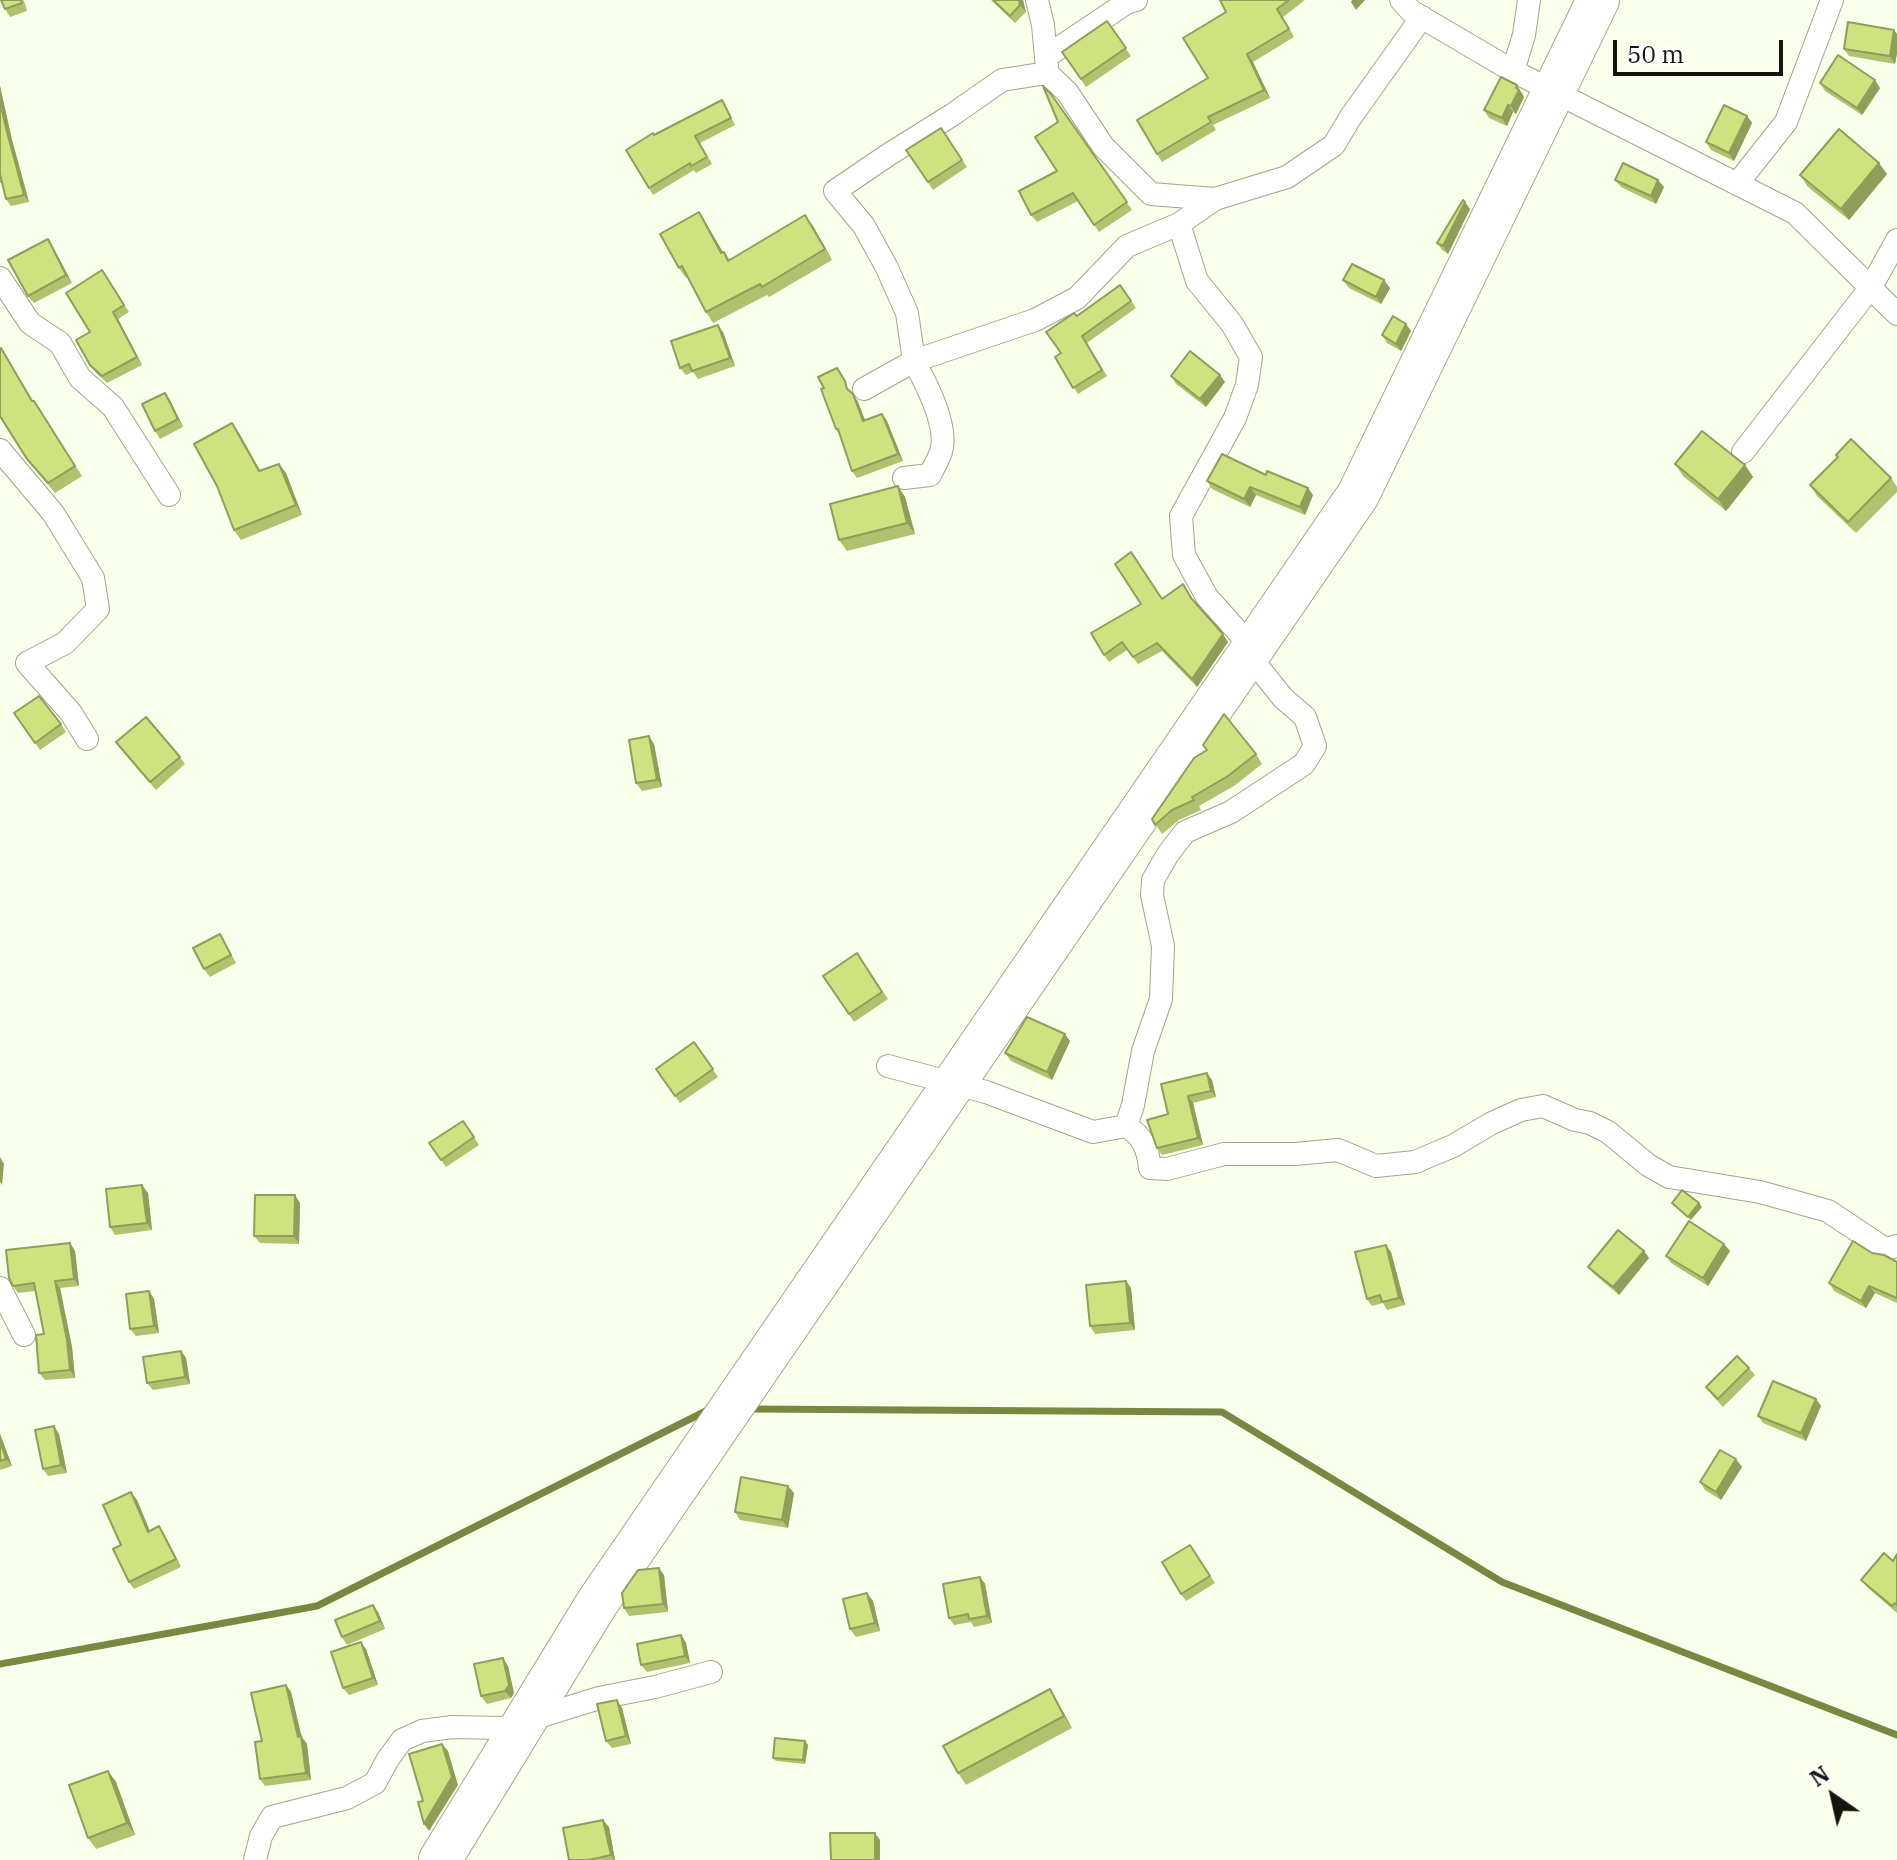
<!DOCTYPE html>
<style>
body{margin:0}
#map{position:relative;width:1897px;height:1860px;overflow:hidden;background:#f9ffea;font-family:"IBM Plex Serif",serif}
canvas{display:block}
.north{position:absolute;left:1793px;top:1756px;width:80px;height:80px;-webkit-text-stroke:6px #fff;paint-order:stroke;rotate:326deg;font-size:22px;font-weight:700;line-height:32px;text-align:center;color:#14160d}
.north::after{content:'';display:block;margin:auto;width:28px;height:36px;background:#14160d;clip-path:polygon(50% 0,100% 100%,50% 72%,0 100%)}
.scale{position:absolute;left:1613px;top:40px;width:170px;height:36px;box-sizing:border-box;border:4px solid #14160d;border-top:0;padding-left:10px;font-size:24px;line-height:28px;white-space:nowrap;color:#14160d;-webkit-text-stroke:6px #fff;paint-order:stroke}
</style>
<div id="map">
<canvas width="1897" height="1860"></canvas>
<div class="north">N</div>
<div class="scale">50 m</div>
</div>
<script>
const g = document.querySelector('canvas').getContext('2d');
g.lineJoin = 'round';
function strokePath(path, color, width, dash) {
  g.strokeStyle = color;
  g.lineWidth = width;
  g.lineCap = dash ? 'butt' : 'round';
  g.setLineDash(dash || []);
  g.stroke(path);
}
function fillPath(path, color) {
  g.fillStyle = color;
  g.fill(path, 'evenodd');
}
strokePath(new Path2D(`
 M750 1409 1222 1412 1502 1582 1897 1735
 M0 1664 317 1606 710 1409`), '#7a8740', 7);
const street = new Path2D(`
 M1037 0 1043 25 1047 68
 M1401 0 1411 11 1513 71 1795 213 1897 314
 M1422 17 1350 118 1334 145 1287 177 1215 199 1179 224 1197 281 1232 324 1251 357 1247 385 1235 418 1181 516 1184 555 1207 597 1240 634 1259 668 1283 698 1305 717 1315 746 1304 764 1231 812 1185 832 1168 854 1153 880 1152 895 1163 946 1161 999 1143 1051 1133 1105 1126 1126C1143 1136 1148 1149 1150 1168L1167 1169 1224 1154H1295L1338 1150 1376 1166 1415 1162 1453 1146 1492 1123 1521 1110 1543 1106 1575 1120 1590 1123 1608 1132 1648 1165 1669 1177 1760 1192 1828 1211 1885 1249 1897 1246
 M1047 56 1126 3 1136 0
 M1513 71 1524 35 1529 0
 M1737 184 1786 122 1832 0
 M1179 224 1127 246 1077 298 1035 320 914 361 907 313 887 268 864 226 835 191 888 155 952 115 1002 80 1047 73 1067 92 1103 146 1151 194 1215 199
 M0 278 30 323 60 343 80 378 113 407 169 495
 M864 389 914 361C926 383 949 427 941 452 938 460 934 467 930 475L904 478
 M0 450 53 513 93 578 98 609 65 643 27 663 71 713 87 739
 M1743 452 1871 287 1897 240
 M888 1066 986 1092 1093 1132 1126 1126
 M0 1288 24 1335
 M255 1860 261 1836 272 1817 347 1798 375 1783 388 1759 402 1740 422 1731 452 1727 503 1728 599 1698 655 1687 711 1672`);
const highway = new Path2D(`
 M440 1860 597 1603 1358 495 1598 0`);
strokePath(street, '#a0a68e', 24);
strokePath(highway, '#a0a68e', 44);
strokePath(street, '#fff', 22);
strokePath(highway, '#fff', 42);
fillPath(new Path2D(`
 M24 0 27 11 10 17 5 9Z
 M991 0H1023L1026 12 1015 23Z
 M1220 0H1305L1283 17 1294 37 1253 62 1270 98 1213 125 1216 130 1162 162 1157 154 1208 78 1226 12Z
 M1107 21 1131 56 1086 87 1062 52Z
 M1894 30 1897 34V53L1895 64 1849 56 1844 49Z
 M1820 83 1880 88 1862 115 1825 91Z
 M0 86 12 140 29 202 11 206 6 199 2 183H0Z
 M1522 93 1524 97 1516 114 1513 112 1507 126 1489 118 1484 110Z
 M1051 94 1132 210 1099 232 1078 201 1037 222 1031 215 1057 171 1058 122Z
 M722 100 735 125 700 143 712 164 696 173 694 170 653 195 649 188 654 135Z
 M1747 116 1752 123 1734 161 1711 150 1706 142Z
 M941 128 967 167 933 190 906 150Z
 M1887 174 1849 220 1808 187 1800 175Z
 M1615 180 1664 187 1656 204 1621 187Z
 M1465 202 1470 209 1448 254 1442 250 1437 243Z
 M699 212 723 252H724L730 260 813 226 832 260 769 297 767 295 713 323 706 312 688 277 686 278 679 268Z
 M53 247 72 283 34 303 28 296Z
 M102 270 129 312 118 319 142 365 107 383 95 372 90 365V332Z
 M1343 280 1390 288 1381 304 1349 288Z
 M1120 285 1136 308 1087 343 1107 376 1078 394 1055 357 1061 353 1077 316Z
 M1411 331 1401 351 1387 343 1382 335Z
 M723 332 735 366 698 379 693 372 686 375 680 368Z
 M1 348 33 401 82 476 55 493 27 459Z
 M1171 376 1225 382 1206 407 1176 384Z
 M850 388 851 393 858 402 865 420 882 414 887 421 903 461 857 478 852 471 840 436 836 429Z
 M170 400 183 427 160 439 155 431Z
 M239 433 260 471 279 464 286 473 302 515 241 540 234 530Z
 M1675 464 1745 465 1753 477 1726 511 1683 476Z
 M1891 478 1897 487V492L1856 533 1817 496 1810 485Z
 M1207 481 1313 495 1305 515 1256 495 1250 507 1212 489Z
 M905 497 915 534 847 551 839 540Z
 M1188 592 1194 602 1228 642 1197 687 1162 651 1138 664 1127 650 1109 662 1104 655 1162 599Z
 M14 713 61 724 66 732 40 750Z
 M116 742 180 757 185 764 156 790Z
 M654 744 662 787 642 791 636 783Z
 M1256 754 1262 764 1234 786 1199 806 1201 810 1179 820 1162 834 1152 819Z
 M220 934 236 963 210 977 204 969Z
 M857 953 888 999 854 1022 823 976Z
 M1070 1041 1052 1080 1011 1061 1005 1053Z
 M694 1042 718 1077 680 1103 656 1069Z
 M1212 1080 1216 1097 1193 1103 1203 1145 1162 1155 1157 1148 1168 1114 1161 1084Z
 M463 1121 479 1145 446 1167 429 1143Z
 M148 1193 152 1230 115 1235 110 1227Z
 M300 1203 299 1244 260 1243 254 1236Z
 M70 1243 75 1251 79 1286 60 1288 72 1347 75 1378 45 1380 39 1373 44 1334 35 1291 18 1293 13 1286Z
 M1724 1244 1730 1251 1708 1286 1671 1263 1666 1256Z
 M1644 1251 1649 1258 1619 1295 1594 1274 1588 1267Z
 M1391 1252 1405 1305 1387 1310 1383 1303 1372 1306 1367 1299Z
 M1872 1253 1897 1262V1303L1875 1293 1866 1308 1834 1291 1829 1283Z
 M1126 1281 1131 1288 1135 1330 1095 1334 1090 1326Z
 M149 1291 154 1299 159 1333 136 1336 130 1329Z
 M181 1351 186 1358 190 1384 153 1390 147 1383Z
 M1749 1368 1755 1375 1723 1407 1711 1394 1706 1387Z
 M1816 1399 1821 1406 1806 1441 1763 1423 1758 1416Z
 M0 1434 12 1466 0 1470Z
 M59 1434 67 1473 48 1476 43 1469Z
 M1742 1467 1721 1500 1705 1490 1700 1482Z
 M794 1493 788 1528 740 1520 735 1512Z
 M137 1500 150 1531 159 1526 164 1534 181 1567 134 1589 129 1582 121 1545Z
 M1190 1545 1215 1583 1186 1601 1181 1594Z
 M1897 1554V1613L1868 1588 1861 1580 1893 1561Z
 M664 1575 668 1612 629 1616 624 1608Z
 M980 1577 985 1584 992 1623 974 1627 971 1622 954 1625 949 1618Z
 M873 1601 880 1631 856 1637 850 1629Z
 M373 1605 378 1612 385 1629 347 1645 342 1637Z
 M681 1635 686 1643 690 1663 647 1672 641 1665Z
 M366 1649 378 1685 349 1695 343 1688Z
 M508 1666 514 1693 511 1698 487 1704 481 1696Z
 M286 1685 291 1692 301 1736 307 1744 311 1780 265 1786 260 1779 262 1741Z
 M1057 1701 1072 1728 966 1785 958 1773Z
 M622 1708 631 1744 612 1748 606 1741Z
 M808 1745 805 1764 776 1761 773 1758Z
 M108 1771 116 1782 135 1835 96 1849 88 1838Z
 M609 1827 615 1860H569Z`), '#b1c26e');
fillPath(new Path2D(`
 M1019 0H1023L1026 12 1020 5Z
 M1352 0H1365L1356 10 1351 2Z
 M1894 30 1897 34V53L1895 64 1890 56Z
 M1247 54 1253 62 1270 98 1264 90Z
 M1875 80 1880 88 1862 115 1857 108Z
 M1517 85 1524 97 1516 114 1511 106Z
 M0 86 12 140 29 202 24 195 7 132 0 102Z
 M1508 105 1513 112 1507 126 1502 118Z
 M1747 116 1752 123 1734 161 1729 153Z
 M1879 163 1887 174 1849 220 1841 209Z
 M1658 180 1664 187 1656 204 1651 196Z
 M1465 202 1470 209 1448 254 1443 246Z
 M699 212 706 223 729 263 721 253Z
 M805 215 813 226 832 260 825 249Z
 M48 239 53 247 72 283 66 275Z
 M1384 280 1390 288 1381 304 1376 297Z
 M113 312 118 319 142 365 137 357Z
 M1406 324 1411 331 1401 351 1396 344Z
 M718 325 723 332 735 366 730 358Z
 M1220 375 1225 382 1206 407 1200 399Z
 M165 393 170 400 183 427 178 419Z
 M853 394 858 402 868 428 863 421Z
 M882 414 887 421 903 461 898 454Z
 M232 423 239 433 266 481 259 471Z
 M279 464 286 473 302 515 296 505Z
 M1745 465 1753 477 1726 511 1718 499Z
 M898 486 905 497 915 534 907 523Z
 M1250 487 1256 495 1250 507 1244 499Z
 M1308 488 1313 495 1305 515 1300 507Z
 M1223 634 1228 642 1197 687 1192 679Z
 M649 736 654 744 662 787 657 780Z
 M1065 1034 1070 1041 1052 1080 1047 1072Z
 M1207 1073 1212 1080 1216 1097 1211 1091Z
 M1188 1096 1193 1103 1203 1145 1198 1138Z
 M0 1157 4 1164 2 1185 0 1182Z
 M142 1185 148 1193 152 1230 147 1223Z
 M295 1195 300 1203 299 1244 294 1236Z
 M1699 1203 1702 1207 1691 1220 1688 1217Z
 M70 1243 75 1251 79 1286 74 1279Z
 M1724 1244 1730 1251 1708 1286 1703 1278Z
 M1386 1245 1391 1252 1405 1305 1399 1298Z
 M1644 1251 1649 1258 1619 1295 1613 1287Z
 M55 1281 60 1288 72 1347 75 1378 70 1370Z
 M1126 1281 1131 1288 1135 1330 1130 1323Z
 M1869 1286 1875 1293 1866 1308 1861 1301Z
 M149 1291 154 1299 159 1333 154 1326Z
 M181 1351 186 1358 190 1384 185 1377Z
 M1816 1399 1821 1406 1806 1441 1801 1433Z
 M54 1426 59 1434 67 1473 61 1465Z
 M0 1434 12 1466 6 1459 0 1441Z
 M1736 1459 1742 1467 1721 1500 1716 1492Z
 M788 1486 794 1493 788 1528 782 1520Z
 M131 1492 137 1500 153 1539 148 1532Z
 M159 1526 164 1534 181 1567 176 1559Z
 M659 1568 664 1575 668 1612 663 1604Z
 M980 1577 985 1584 992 1623 987 1616Z
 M867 1593 873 1601 880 1631 875 1623Z
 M373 1605 378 1612 385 1629 380 1621Z
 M681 1635 686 1643 690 1663 685 1656Z
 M361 1642 366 1649 378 1685 373 1678Z
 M503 1658 508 1666 514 1693 511 1698 505 1691Z
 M286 1685 291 1692 302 1738 301 1736 307 1744 311 1780 306 1773Z
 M1050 1689 1057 1701 1072 1728 1064 1716Z
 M617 1700 622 1708 631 1744 626 1736Z
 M805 1741 808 1745 805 1764 803 1760Z
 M442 1744 448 1751 458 1785 429 1831 424 1824Z
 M108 1771 116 1782 135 1835 127 1823Z
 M603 1820 609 1827 615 1860H614L611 1855Z
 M875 1833 880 1840V1860H875Z`), '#909e5a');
const building = new Path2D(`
 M1 0H21L22 3 5 9Z
 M993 0H1019L1020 5 1010 16Z
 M1220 0H1289L1277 9 1289 29 1247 54 1264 90 1208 117 1211 122 1157 154 1137 120 1208 78 1183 38 1226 12Z
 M1107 21 1126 48 1081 79 1062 52Z
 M1848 22 1894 30 1890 56 1844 49Z
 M1838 55 1875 80 1857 108 1820 83Z
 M1501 77 1517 85 1516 88 1519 90 1511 106 1508 105 1502 118 1484 110Z
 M1043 86 1051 94 1127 202 1094 225 1073 193 1031 215 1019 191 1057 171 1035 137 1058 122Z
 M722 100 731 118 695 136 707 157 691 166 690 163 649 188 626 150 653 133 654 135Z
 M0 102 7 132 24 195 6 199 0 174Z
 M1724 105 1747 116 1729 153 1706 142Z
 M941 128 962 160 928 182 906 150Z
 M1839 129 1879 163 1841 209 1800 175Z
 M1623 163 1658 180 1651 196 1615 180Z
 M1463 200 1465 202 1443 246 1437 243Z
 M699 212 721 253 724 252 728 261 805 215 825 249 762 287 760 284 706 312 682 266 679 268 660 234Z
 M48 239 66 275 28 296 8 260Z
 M1352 264 1384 280 1376 297 1343 280Z
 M102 270 124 305 113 312 137 357 102 376 90 365 76 340 90 332 66 293Z
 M1120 285 1131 301 1082 336 1102 370 1073 388 1055 357 1061 353 1046 332 1074 313 1077 316Z
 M1393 316 1406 324 1396 344 1382 335Z
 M718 325 730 358 692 371 689 364 680 368 671 341Z
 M1 348 32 401H34L75 466 48 483 27 459 0 416V349Z
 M1190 351 1220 375 1200 399 1171 376Z
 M837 368 845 381 847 389 853 394 863 421 882 414 898 454 852 471 838 429H836L821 389 824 388 818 377Z
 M165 393 178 419 155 431 142 404Z
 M232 423 259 471 279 464 296 505 234 530 217 486 194 444Z
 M1702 431 1745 465 1718 499 1675 464Z
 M1851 439 1891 478 1848 522 1810 485 1838 457 1836 455Z
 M1222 454 1266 475 1267 471 1308 488 1300 507 1250 487 1244 499 1207 481Z
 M898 486 907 523 839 540 830 504Z
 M1131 552 1162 599 1183 584 1191 598 1223 634 1192 679 1157 643 1133 657 1122 642 1104 655 1091 633 1141 604 1115 564Z
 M39 696 61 724 35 743 14 713Z
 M1224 714 1256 754 1228 776 1192 797 1194 800 1172 810 1155 825 1152 819 1194 758 1207 750 1203 745Z
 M146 717 180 757 150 782 116 742Z
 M649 736 657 780 636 783 629 740Z
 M220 934 231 955 204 969 193 948Z
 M857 953 882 992 849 1014 823 976Z
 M1027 1017 1065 1034 1047 1072 1005 1053Z
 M694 1042 713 1069 675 1096 656 1069Z
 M1207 1073 1211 1091 1188 1096 1198 1138 1157 1148 1147 1120 1168 1114 1161 1084Z
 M463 1121 474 1137 441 1160 429 1143Z
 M142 1185 147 1223 110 1227 106 1189Z
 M1682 1190 1699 1203 1688 1217 1672 1203Z
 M255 1195H295L294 1236H254Z
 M1689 1221 1724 1244 1703 1278 1666 1256Z
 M1618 1230 1644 1251 1613 1287 1588 1267Z
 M1853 1241 1872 1253 1884 1255 1897 1262V1298L1869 1286 1861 1301 1829 1283Z
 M70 1243 74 1279 55 1281 67 1340 70 1370 39 1373 36 1335 44 1334 34 1283 13 1286 9 1278 6 1250Z
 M1386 1245 1399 1298 1382 1302 1380 1295 1367 1299 1355 1252Z
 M1126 1281 1130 1323 1090 1326 1086 1285Z
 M149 1291 154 1326 130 1329 126 1294Z
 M181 1351 185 1377 147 1383 143 1357Z
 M1737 1356 1749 1368 1718 1399 1706 1387Z
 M1773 1381 1816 1399 1801 1433 1758 1416Z
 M54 1426 61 1465 43 1469 35 1430Z
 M0 1441 6 1459 0 1461Z
 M1720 1450 1736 1459 1716 1492 1700 1482Z
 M741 1477 788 1486 782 1520 735 1512Z
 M131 1492 148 1532 159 1526 176 1559 129 1582 113 1549 121 1545 103 1505Z
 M1190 1545 1210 1576 1181 1594 1162 1562Z
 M1884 1553 1893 1561 1897 1554V1605L1895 1603 1892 1606 1861 1580Z
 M659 1568 663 1604 624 1608 622 1593 638 1570Z
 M980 1577 987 1616 969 1619 968 1614 949 1618 943 1584Z
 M867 1593 875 1623 850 1629 843 1599Z
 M373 1605 380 1621 342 1637 335 1620Z
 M681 1635 685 1656 641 1665 637 1644Z
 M361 1642 373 1678 343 1688 331 1652Z
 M503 1658 509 1685 505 1691 481 1696 474 1664Z
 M286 1685 298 1737 301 1736 306 1773 260 1779 255 1742 262 1741 251 1693Z
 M1050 1689 1064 1716 958 1773 943 1746Z
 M617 1700 626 1736 606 1741 597 1704Z
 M775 1738 805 1741 803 1760 773 1758Z
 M442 1744 452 1777 424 1824 418 1802 423 1801 409 1754Z
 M108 1771 127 1823 88 1838 69 1785Z
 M603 1820 611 1855 589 1860H569L563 1828Z
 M830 1833H875V1860H831Z`);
fillPath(building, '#cee280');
strokePath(building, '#909e5a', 2);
</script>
